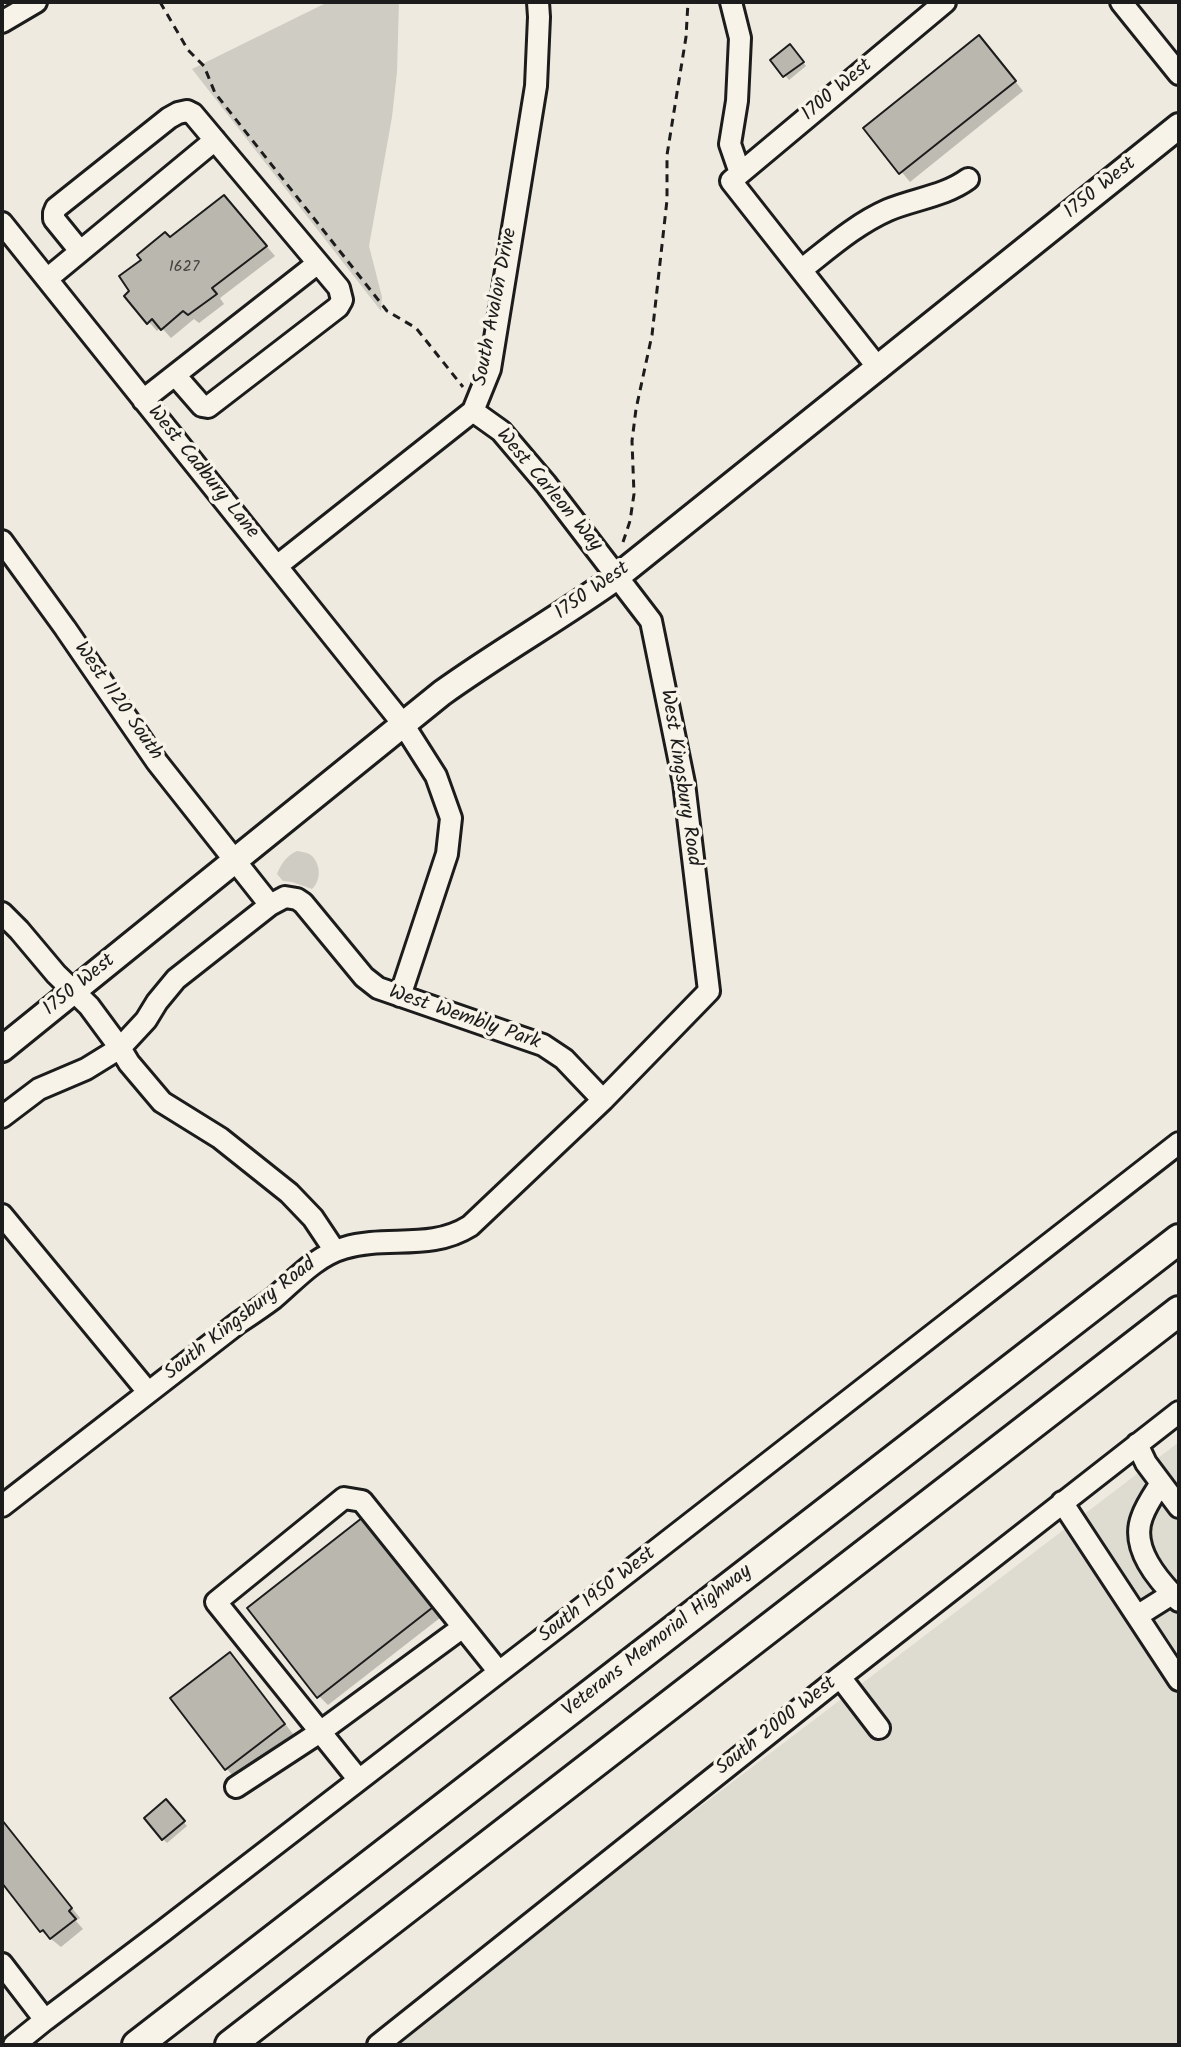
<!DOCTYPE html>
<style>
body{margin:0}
#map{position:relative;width:1181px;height:2047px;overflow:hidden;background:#eeeae0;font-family:Kalam,sans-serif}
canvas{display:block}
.frame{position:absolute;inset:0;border:4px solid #1c1c1c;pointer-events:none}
</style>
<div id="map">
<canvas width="1181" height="2047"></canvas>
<div class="frame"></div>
</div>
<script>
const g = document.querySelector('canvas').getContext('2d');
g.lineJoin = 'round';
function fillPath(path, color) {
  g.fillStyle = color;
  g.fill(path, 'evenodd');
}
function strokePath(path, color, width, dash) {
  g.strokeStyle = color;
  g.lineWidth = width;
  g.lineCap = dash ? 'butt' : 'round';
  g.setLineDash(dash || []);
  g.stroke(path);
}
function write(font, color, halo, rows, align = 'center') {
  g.font = font + ' Kalam,sans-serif';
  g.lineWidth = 7;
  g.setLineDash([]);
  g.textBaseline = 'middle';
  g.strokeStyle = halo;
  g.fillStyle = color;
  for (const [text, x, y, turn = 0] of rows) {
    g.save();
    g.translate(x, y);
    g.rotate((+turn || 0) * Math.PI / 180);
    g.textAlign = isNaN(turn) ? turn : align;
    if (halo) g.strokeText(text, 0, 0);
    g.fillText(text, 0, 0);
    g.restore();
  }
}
fillPath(new Path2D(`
 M1179 1442V2045H387Z`), '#dedbd1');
fillPath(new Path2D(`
 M328 2H399L397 72 392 117 369 246 382 297 381 311 192 69Z
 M297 851C302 852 308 852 312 856 321 865 321 881 312 889L292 882 283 881 277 874C281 864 287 855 297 851Z`), '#cfccc3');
fillPath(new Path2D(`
 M988 47 1023 91 910 182 866 129Z
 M794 51 806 66 789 80 773 60Z
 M233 207 275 256 220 298 224 304 199 323 194 319 171 338 161 327 157 331 126 296 170 240Z
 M376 1526 445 1614 328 1705 319 1696Z
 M239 1664 293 1734 235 1778 226 1768Z
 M170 1806 187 1826 167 1843 163 1839Z
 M2 1820 80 1918 76 1921 83 1929 61 1947 41 1931 2 1880Z`), '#0003');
const building = new Path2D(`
 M979 35 1016 81 899 174 863 128Z
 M790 44 804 62 783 77 770 60Z
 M224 195 267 246 212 288 217 294 188 315 183 311 161 330 152 319 147 324 124 296 129 291 119 276 141 260 137 255 165 232 170 237Z
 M367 1514 437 1604 317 1698 247 1608Z
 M230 1652 285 1724 225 1770 170 1698Z
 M166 1799 185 1821 162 1840 144 1818Z
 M2 1820 72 1908 69 1911 76 1919 50 1939 43 1930 40 1932 2 1883Z`);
fillPath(building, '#bab7af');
strokePath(building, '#1c1c1c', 2);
const minor = new Path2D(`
 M731 2 740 38 737 101 730 144 740 173
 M1121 2 1179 74
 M2 22 36 2
 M2 223 403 724 436 776 451 818 447 854 400 996
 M80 251 54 219V213L56 208 169 118 178 113 187 111 193 114 339 288 342 300 338 307 208 407 202 406 175 375
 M801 270C828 249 856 224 888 210 914 199 945 196 968 179
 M47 279 215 140
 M879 369 731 181 945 2
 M143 400 318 263
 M2 541 65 628 157 762 270 905
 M277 566 473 411 490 369 536 86 539 17 538 2
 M2 913 19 930 56 974 89 1006 120 1048 129 1063 162 1102 220 1138 289 1193 313 1218 335 1251
 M2 1117 39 1089 86 1069 120 1048 146 1020 157 1002 176 979 270 905 285 897 297 899 303 903 364 977 378 988 543 1045 564 1059 603 1100
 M2 1215 148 1392
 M1137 1444 1146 1463 1179 1507
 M1161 1483C1154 1494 1146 1505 1142 1517 1130 1548 1158 1580 1179 1601
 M1062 1502 1179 1680
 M2 1506 238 1323C250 1315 262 1307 274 1298 295 1280 316 1256 344 1248 387 1235 430 1251 470 1226L603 1100 709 991 684 783 651 621 546 484 501 431 473 411
 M1137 1616 1172 1594
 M840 1677 879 1728
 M359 1780 216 1602 344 1498 362 1501 499 1672
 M236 1787 320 1732 463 1627
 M2 1964 45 2020
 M14 2045 45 2020 163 1931 573 1615 1179 1143
 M378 2045 840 1677 1179 1412`);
const major = new Path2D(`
 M2 1049 442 693C499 652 561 617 618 576L1179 126`);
const highway = new Path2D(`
 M137 2045 1179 1239
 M230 2045 1179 1311`);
strokePath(minor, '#1c1c1c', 26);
strokePath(major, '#1c1c1c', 30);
strokePath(highway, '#1c1c1c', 34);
strokePath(new Path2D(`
 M160 2 188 50 204 66 215 93 387 311 416 328 463 387
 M623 542 630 521 634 494 632 441 636 409 652 335 667 200V155L686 37 688 2`), '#1c1c1c', 3, [8, 6]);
strokePath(minor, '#f7f3e8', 20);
strokePath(major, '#f7f3e8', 24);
strokePath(highway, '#f7f3e8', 28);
write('16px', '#444341', null, [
 ["1627",184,268]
]);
write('20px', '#1c1c1c', '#f7f3e8', [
 ["1700 West",838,91,-40],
 ["1750 West",1101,189,-39],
 ["South Avalon Drive",497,307,-79],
 ["West Cadbury Lane",202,473,51],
 ["West Carleon Way",548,491,50],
 ["1750 West",593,592,-35],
 ["West 1120 South",117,702,55],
 ["West Kingsbury Road",679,778,81],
 ["1750 West",80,986,-39],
 ["West Wembly Park",464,1019,19],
 ["South Kingsbury Road",241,1320,-38],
 ["South 1950 West",598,1596,-38],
 ["Veterans Memorial Highway",658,1642,-38],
 ["South 2000 West",777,1727,-38]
]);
</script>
